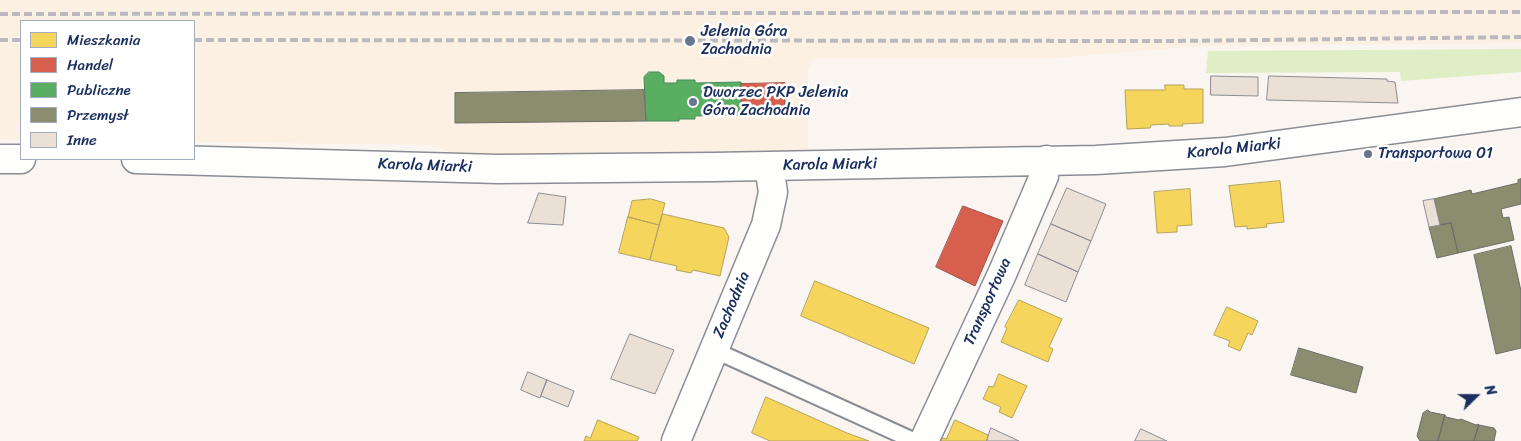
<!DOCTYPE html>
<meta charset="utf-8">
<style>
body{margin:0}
#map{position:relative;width:1521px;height:441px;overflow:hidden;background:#faf5f0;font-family:Sriracha,sans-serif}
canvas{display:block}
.legend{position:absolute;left:20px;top:20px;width:175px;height:140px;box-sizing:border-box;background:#fff;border:1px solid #a4acbf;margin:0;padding:6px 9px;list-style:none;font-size:15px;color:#1b2f5e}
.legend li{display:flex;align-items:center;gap:10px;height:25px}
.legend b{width:25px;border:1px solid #a4acbf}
.north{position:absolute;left:1451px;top:371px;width:50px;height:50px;-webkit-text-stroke:4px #fff;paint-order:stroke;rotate:68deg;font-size:14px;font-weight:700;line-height:20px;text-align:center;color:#1b2f5e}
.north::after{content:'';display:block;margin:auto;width:18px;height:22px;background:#1b2f5e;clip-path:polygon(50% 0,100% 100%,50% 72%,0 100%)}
</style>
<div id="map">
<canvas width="1521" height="441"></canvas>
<ul class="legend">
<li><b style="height:14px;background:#f6d55c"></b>Mieszkania</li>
<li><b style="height:14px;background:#d6604d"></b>Handel</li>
<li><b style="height:14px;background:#5aae61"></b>Publiczne</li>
<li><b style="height:14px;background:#8c8c6e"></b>Przemysł</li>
<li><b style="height:14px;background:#eae0d5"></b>Inne</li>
</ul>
<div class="north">N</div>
</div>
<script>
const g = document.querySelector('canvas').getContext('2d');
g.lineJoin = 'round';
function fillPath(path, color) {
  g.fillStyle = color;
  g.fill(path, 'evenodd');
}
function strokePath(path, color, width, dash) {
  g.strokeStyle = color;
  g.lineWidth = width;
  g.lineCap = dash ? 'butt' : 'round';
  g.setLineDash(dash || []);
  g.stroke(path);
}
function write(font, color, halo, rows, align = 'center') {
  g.font = font + ' Sriracha,sans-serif';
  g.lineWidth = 5;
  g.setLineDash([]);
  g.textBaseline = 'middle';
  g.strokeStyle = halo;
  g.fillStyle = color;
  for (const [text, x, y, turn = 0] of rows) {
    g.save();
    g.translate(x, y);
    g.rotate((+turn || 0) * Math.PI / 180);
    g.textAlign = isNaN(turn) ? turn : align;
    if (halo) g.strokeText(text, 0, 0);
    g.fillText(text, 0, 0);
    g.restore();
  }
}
fillPath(new Path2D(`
 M0 0H1521V43L1202 46 1041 59H814L808 69V153L458 155 429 145 194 142V21H21V140L0 139Z`), '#fbf0e2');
fillPath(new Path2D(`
 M1521 49V72L1401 81 1400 72 1206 73 1208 51Z`), '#deeec5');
const homes = new Path2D(`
 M1165 85H1184V89H1203V123L1182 124 1183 126H1169V124L1151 125 1150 128 1127 129 1125 90H1165Z
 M1280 181 1284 222 1266 224 1267 227 1247 229V226L1235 227 1229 186Z
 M1190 189 1192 225 1177 226V232L1157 233 1154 192Z
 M651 199 665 203 659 225 628 217 632 201Z
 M663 214 724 228 729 237 720 276 693 270 691 273 676 270 677 266 650 260Z
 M628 217 659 225 650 260 619 253Z
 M815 281 929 328 914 364 801 316Z
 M1019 300 1062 319 1049 347 1053 349 1048 362 1001 342 1007 328 1005 327Z
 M1227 307 1258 321 1252 335 1248 333 1240 351 1228 346 1230 341 1214 335Z
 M999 374 1027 386 1012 418 999 412 1001 407 983 399 989 386 993 387Z
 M766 397 847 433 869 441H770L752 433Z
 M598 420 639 437 637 441H584L586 436 590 438Z
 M955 420 988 435 987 441H941L942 438 946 439Z`);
fillPath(homes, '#f6d55c');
strokePath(homes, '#b4a35d', 1);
const shops = new Path2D(`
 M785 83V113L741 114V84Z
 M963 206 1003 221 975 286 936 267Z`);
fillPath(shops, '#d6604d');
strokePath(shops, '#9e5152', 1);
const public = new Path2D(`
 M649 72H659L664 76V83H677V80H695V83L741 82V115L695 116V119H679V121H646L644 77Z`);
fillPath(public, '#5aae61');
strokePath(public, '#478860', 1);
const industry = new Path2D(`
 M644 90 646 121 455 123V93Z
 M1521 179V204L1501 209 1503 218 1509 217 1514 240 1458 253 1451 223 1440 225 1434 199 1471 190 1472 194 1518 183V180Z
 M1451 223 1458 253 1437 258 1429 227Z
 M1511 246 1521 291V348L1496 354 1474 255Z
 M1299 348 1363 367 1356 393 1291 375Z
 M1428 410 1430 412 1445 415 1438 441H1420L1417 436 1423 413Z
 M1445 415 1446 417 1459 420 1461 419 1476 425 1478 424 1479 425 1474 441H1438Z
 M1479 425 1494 428 1496 431 1494 441H1474Z`);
fillPath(industry, '#8c8c6e');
strokePath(industry, '#6a7069', 1);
const building = new Path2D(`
 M1211 76 1258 77V96L1211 95Z
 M1269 76 1387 79V81L1395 82 1398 103 1267 100Z
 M1067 188 1106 204 1091 241 1051 224Z
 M539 193 566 197 563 225 528 223Z
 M1434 199 1440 225 1429 227 1423 201Z
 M1051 224 1091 241 1078 272 1038 254Z
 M1038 254 1078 272 1066 302 1025 285Z
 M630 334 674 350 655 394 611 379Z
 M528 372 547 380 540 398 521 390Z
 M547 380 574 391 568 407 541 396Z
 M991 428 1019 441H987Z
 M1141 429 1167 441H1135Z`);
fillPath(building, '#eae0d5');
strokePath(building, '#8b8d94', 1);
const lane = new Path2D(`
 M714 350 910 439`);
const street = new Path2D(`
 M0 159H21
 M136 159 498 169 713 167 1096 160 1225 152 1521 112
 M676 441 766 225 773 192 769 166
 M924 441 1002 274 1044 176 1046 160`);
strokePath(lane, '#8b8d94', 19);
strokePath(street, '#8b8d94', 31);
strokePath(lane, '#fefefd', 15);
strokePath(street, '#fefefd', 28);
strokePath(new Path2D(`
 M0 14 1521 12
 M0 40H21
 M194 40 1172 41 1521 37`), '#b9babf', 4, [8, 4]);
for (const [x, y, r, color] of [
 [690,41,6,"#697491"],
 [693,102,5,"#697491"],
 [1368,154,5,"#697491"]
]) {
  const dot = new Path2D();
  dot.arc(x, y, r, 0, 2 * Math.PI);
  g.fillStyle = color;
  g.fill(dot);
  strokePath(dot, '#fff', 2);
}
write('16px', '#1b2f5e', '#fff', [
 ["Jelenia Góra",701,32],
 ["Zachodnia",701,50],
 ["Dworzec PKP Jelenia",703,93],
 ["Góra Zachodnia",703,111],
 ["Transportowa 01",1378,154]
], 'left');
write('16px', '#1b2f5e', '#fff', [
 ["Karola Miarki",1234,149,-6],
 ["Karola Miarki",830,165,-1],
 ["Karola Miarki",425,166,2],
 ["Transportowa",988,302,-66],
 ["Zachodnia",732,305,-67]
]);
</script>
